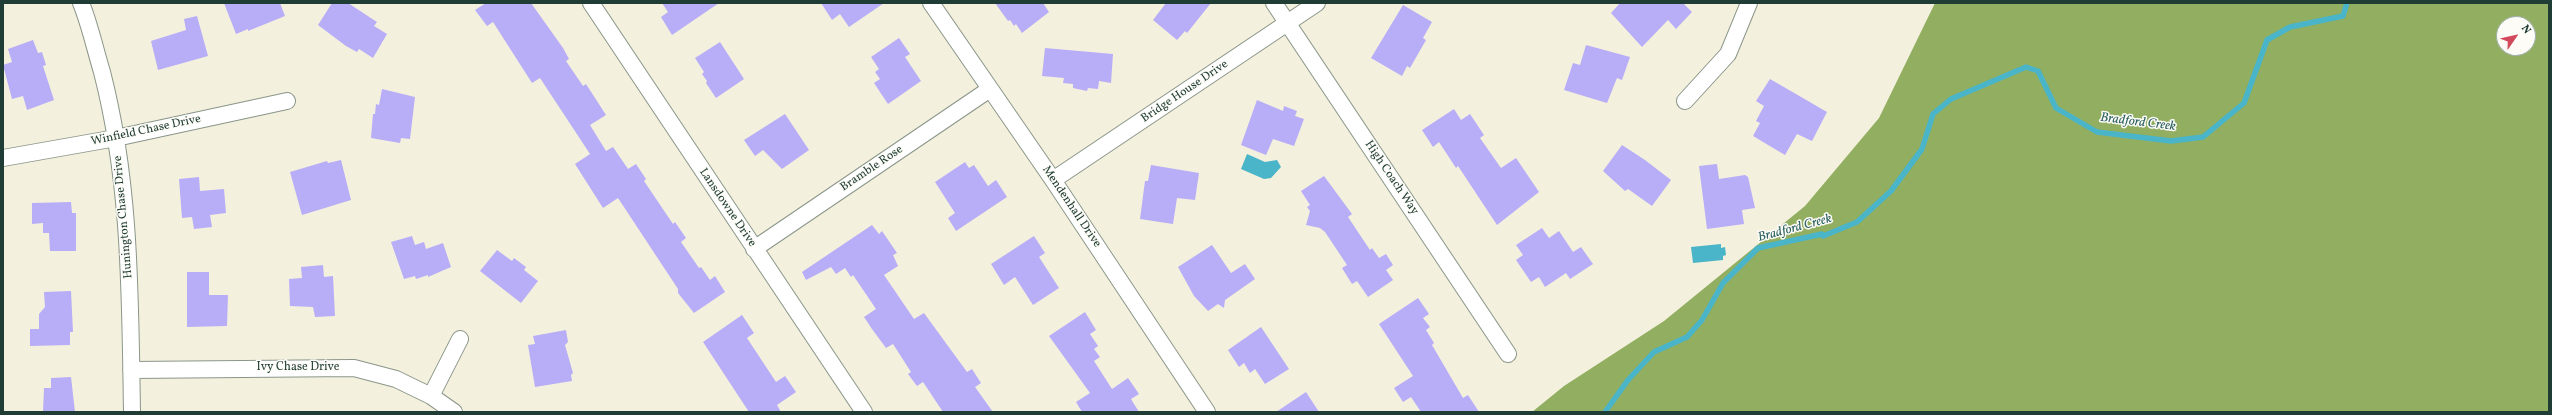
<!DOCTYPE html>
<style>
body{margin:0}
#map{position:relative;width:2552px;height:415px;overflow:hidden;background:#f4f0de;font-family:Vollkorn,serif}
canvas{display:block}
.frame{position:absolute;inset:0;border:4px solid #1f3d34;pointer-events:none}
.north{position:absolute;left:2496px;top:16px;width:40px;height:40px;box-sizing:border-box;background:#fdfcf7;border:1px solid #a4b0a9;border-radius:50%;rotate:56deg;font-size:11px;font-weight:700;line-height:16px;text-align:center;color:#1f3d34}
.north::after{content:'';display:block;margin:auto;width:14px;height:18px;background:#d1495b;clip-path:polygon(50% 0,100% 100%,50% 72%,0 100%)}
</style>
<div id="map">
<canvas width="2552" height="415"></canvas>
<div class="frame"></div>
<div class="north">N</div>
</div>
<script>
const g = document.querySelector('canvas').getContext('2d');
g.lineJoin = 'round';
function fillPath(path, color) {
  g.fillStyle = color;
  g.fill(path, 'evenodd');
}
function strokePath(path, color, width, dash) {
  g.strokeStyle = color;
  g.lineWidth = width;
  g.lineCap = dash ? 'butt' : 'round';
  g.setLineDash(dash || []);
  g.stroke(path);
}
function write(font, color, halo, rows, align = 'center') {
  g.font = font + ' Vollkorn,serif';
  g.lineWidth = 3;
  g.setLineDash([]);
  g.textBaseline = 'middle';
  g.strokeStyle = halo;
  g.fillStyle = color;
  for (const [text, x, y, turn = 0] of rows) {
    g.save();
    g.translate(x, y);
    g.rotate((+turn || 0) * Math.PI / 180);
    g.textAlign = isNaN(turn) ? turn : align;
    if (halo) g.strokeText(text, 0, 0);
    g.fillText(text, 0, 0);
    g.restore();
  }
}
fillPath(new Path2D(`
 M1935 3H2549V412H1532L1564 386 1664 321 1805 206 1879 118ZM2504 24H2528V48H2504Z`), '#92af61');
fillPath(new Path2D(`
 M1247 154 1265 162 1277 160 1281 167 1271 178 1264 179 1241 169Z
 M1721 244V248L1725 247 1726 255 1723 256V260L1693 263 1691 247Z`), '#4ab4c8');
strokePath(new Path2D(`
 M1605 412 1628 380 1654 352 1687 337 1702 320 1723 283 1758 248 1822 234 1823 236 1857 222 1891 191 1922 149 1933 114 1951 99 2026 67 2038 71 2056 108 2097 132 2171 141 2203 137 2244 103 2267 40 2290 27 2343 16 2347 3`), '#4ab4c8', 5.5);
fillPath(new Path2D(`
 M224 3H280L285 16 248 31V29L236 34Z
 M332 3H348L377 22 374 26 387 34 373 58 359 49 357 52 346 46 318 25Z
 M486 3H531L563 48 569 59 566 61 583 86 586 84 606 115 590 125 606 151 613 147 628 169 636 164 646 179 644 181 673 224 675 222 686 238 681 242 699 268 701 267 710 280 715 276 725 292 694 313 678 293V289L618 198 603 208 575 164 590 154 540 78 532 83 493 22 487 26 475 10Z
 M662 3H719L672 35 661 17 668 12Z
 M821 3H884L849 27 840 14 832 20Z
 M995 3H1043L1049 12 1022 33 1016 24 1014 26 1010 20 1008 21Z
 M1166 3H1211L1187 33 1185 31 1177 40 1153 20Z
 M1620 3H1683L1692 12 1676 29 1668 20 1642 47 1611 13Z
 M1403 5 1432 22 1423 38 1426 40 1410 68 1407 66 1402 76 1371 58Z
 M197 16 208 56 158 70 151 41 186 30 184 19Z
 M899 38 910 54 905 57 921 81 888 104 874 83 880 79 875 72 879 69 871 57Z
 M33 40 38 53 42 52 46 65 43 66 54 100 27 110 23 96 12 99 3 65 12 62 8 49Z
 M720 42 744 79 716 98 706 83 707 81 702 74 704 72 695 58Z
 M1586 45 1630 57 1622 80 1617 78 1607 103 1564 90 1573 63 1580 65Z
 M1045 48 1113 54 1111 83 1099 81 1098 89 1088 88 1087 91 1073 88V84L1063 83 1064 78 1042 76Z
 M1770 79 1827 112 1812 141 1797 134 1785 155 1753 136 1760 123 1756 121 1764 106 1756 101Z
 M382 89 415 97 410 139 401 138 400 143 371 138 373 114H375L376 104 379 105Z
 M1257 100 1283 111 1284 106 1297 111 1295 116 1304 119 1294 146 1273 139 1266 155 1241 145Z
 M1454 109 1461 120 1470 114 1484 135 1480 138 1501 168 1516 158 1539 192 1497 225 1458 166 1456 168 1439 142 1433 147 1422 130Z
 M785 114 809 150 782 169 763 150 755 156 744 140Z
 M1622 145 1645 160 1671 180 1652 206 1628 189 1625 191 1603 171Z
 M341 160 351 200 302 215 290 172 327 161 328 163Z
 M965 162 969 168 974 165 988 186 996 180 1007 197 956 231 948 218 955 213 935 182Z
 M1717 164 1719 179 1745 175 1748 177 1755 208 1742 210 1744 224 1707 229 1699 166Z
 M1151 165 1199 173 1195 200 1177 198 1173 224 1140 219 1145 181H1148Z
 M1324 176 1352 214 1348 217 1370 250 1372 248 1379 258 1386 254 1393 265 1386 270 1393 280 1368 297 1357 281 1352 284 1342 268 1347 265 1325 232 1320 228 1306 225 1310 211 1307 207 1310 205 1301 191Z
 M199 177 200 191 224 189 226 213 210 215 212 227 194 229 192 217 182 218 179 179Z
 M71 202 72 213H76V251H50L49 233H43V223L32 224V203Z
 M872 225 879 234 882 231 897 253 893 255 898 266 884 275 914 319 924 313 967 372 972 369 981 383 975 387 993 412H943L923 382 917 386 908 374 911 372 893 344 886 348 872 329 864 317 876 309 853 275 851 277 845 268 836 274 831 267 806 280 802 272Z
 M1542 228 1549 238 1559 231 1573 252 1581 247 1593 264 1570 279 1566 273 1545 287 1539 277 1531 282 1516 260 1523 255 1516 245Z
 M412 236 415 245 424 242 426 249 443 243 451 267 428 277V275L416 279 415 276 404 279 391 242Z
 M1034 236 1045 253 1039 257 1059 288 1033 305 1015 277 1004 285 991 264Z
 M1212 245 1231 273 1245 264 1255 279 1225 300 1224 308 1218 304 1208 311 1194 296 1178 267Z
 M497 250 512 261 514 258 526 267 524 270 538 281 521 303 480 271Z
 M323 265 324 277 333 276 335 316 315 317 313 307 290 306 289 279 302 278 301 267Z
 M187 272H209V295H228L227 326 187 327Z
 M71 291 73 332H70V345L30 346V329H39V314L45 307 44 292Z
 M1418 298 1429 314 1423 318 1430 327 1426 330 1434 343 1432 345 1463 398 1468 395 1479 412H1421L1411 397 1403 402 1394 388 1413 376 1379 324Z
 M1085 312 1096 330 1090 334 1098 346 1094 349 1100 357 1094 361 1112 389 1128 378 1139 394 1131 399 1139 412H1082L1076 402 1090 393 1049 336Z
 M742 315 754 333 747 338 776 382 785 376 796 392 777 405 781 412H749L703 342Z
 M1261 327 1289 369 1265 384 1255 369 1250 373 1244 363 1239 367 1228 350Z
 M566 330 568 342 565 345 573 373 571 375 572 381 535 387 528 345 535 344 533 336Z
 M71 377 75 412H43L44 388H51V378Z
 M1306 392 1319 412H1276Z`), '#b8adf7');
const street = new Path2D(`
 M81 3C90 25 95 49 102 72 131 184 130 297 132 412
 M591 3 864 412
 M931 3 1053 180 1207 412
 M1274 3 1508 354
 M1685 101 1728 54 1749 3
 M3 158 116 138 287 101
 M1053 180 1317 3
 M754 249 990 89
 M131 370 354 368 396 379 431 396 454 412
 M431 396 460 339`);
strokePath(street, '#8a9689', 18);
strokePath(street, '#fff', 16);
write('12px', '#1f3d34', '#fdfcf7', [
 ["Bridge House Drive",1185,92,-34],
 ["Winfield Chase Drive",146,131,-12],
 ["Bramble Rose",872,169,-34],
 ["High Coach Way",1391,178,56],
 ["Mendenhall Drive",1071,207,56],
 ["Lansdowne Drive",727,208,56],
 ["Hunington Chase Drive",124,217,-95],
 ["Ivy Chase Drive",298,368]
]);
write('italic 13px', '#2c6160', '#fdfcf7', [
 ["Bradford Creek",2138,123,7],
 ["Bradford Creek",1795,229,-15]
]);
</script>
